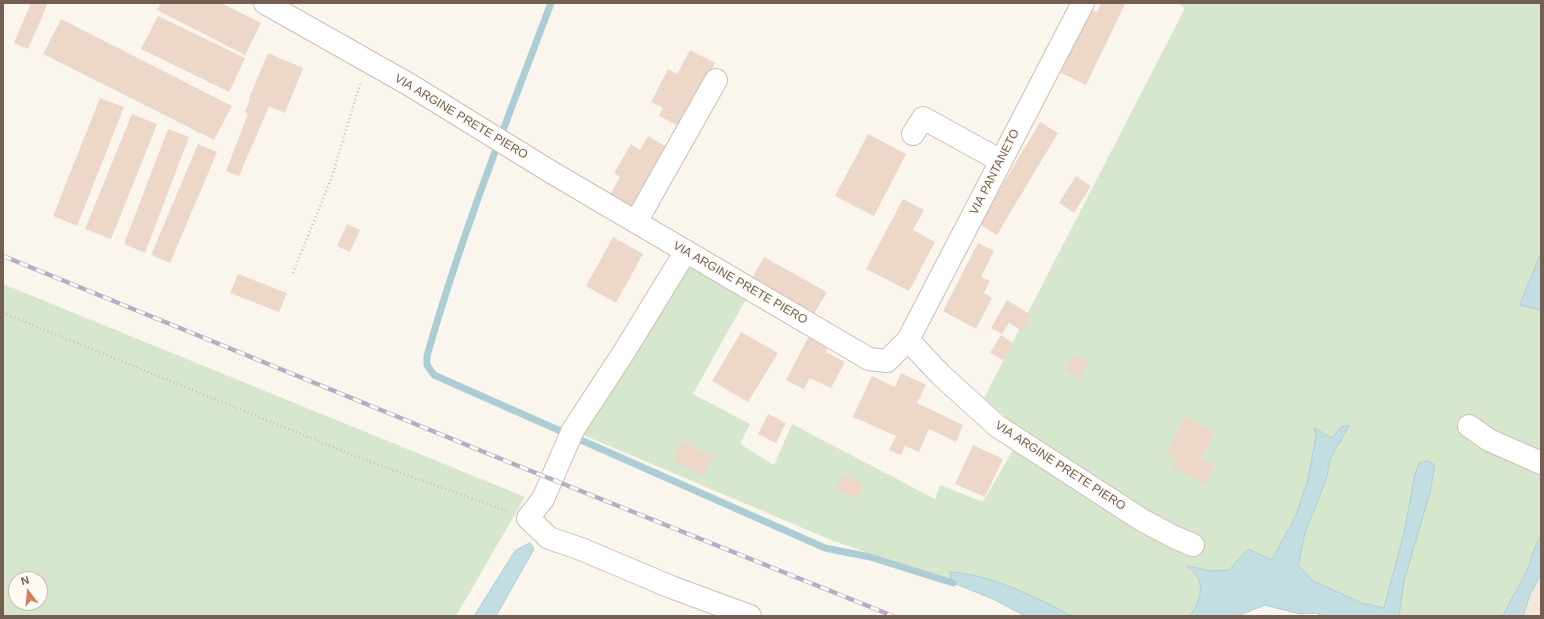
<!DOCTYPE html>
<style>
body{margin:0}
#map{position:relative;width:1544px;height:619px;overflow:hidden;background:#fbf6ed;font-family:Arial,sans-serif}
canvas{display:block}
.frame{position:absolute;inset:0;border:4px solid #745e52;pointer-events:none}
.north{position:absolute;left:8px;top:571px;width:40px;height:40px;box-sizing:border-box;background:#fdfaf4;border:1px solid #c6bcb3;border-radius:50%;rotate:344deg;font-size:11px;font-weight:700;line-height:16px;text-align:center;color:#745e52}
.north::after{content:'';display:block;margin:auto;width:14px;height:18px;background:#d47d63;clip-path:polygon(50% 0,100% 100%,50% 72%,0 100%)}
</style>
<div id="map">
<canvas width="1544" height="619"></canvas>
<div class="frame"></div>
<div class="north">N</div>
</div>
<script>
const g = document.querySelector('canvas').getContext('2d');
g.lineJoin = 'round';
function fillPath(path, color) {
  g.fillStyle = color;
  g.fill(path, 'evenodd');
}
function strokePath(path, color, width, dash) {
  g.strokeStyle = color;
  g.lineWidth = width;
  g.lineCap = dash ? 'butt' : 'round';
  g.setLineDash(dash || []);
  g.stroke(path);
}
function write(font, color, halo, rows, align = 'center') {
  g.font = font + ' Arial,sans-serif';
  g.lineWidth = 3.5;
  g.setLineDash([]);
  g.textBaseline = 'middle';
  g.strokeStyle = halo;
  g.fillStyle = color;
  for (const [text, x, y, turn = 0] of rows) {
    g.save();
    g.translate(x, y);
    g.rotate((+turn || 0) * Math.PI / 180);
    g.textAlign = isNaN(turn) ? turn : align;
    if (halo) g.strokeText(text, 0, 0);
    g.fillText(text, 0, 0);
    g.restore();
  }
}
fillPath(new Path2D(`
 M1541 563V616H1515Z`), '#f2e8dc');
fillPath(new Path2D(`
 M1177 3H1541V541L1503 616H1399L1404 581 1409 561 1404 533 1384 608 1362 603 1313 581 1297 565 1305 533 1326 480 1330 460 1340 445 1341 427 1332 438 1314 428 1317 436 1308 480 1296 515 1272 560 1248 549 1229 570 1212 571 1188 566C1206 583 1203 597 1190 616H1072L1014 589 984 578 967 573 951 572 953 583 831 540 581 434 688 263 746 299 693 394 750 424 740 444 774 465 792 424 935 499 940 485 983 502 1015 446 1024 433 984 398 1185 8Z
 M3 284 525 497 456 616H3ZM16 579H40V603H16Z`), '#d7e7cd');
const water = new Path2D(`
 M1541 253V310L1520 305Z
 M1349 426 1330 460 1326 480 1305 533 1298 565 1313 581 1362 603 1384 608 1404 533 1415 474 1419 463 1428 461 1435 465 1430 492 1404 581 1399 616H1324L1315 613 1300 614 1265 605 1237 616H1190C1202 598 1207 581 1187 566L1212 571 1229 570 1248 549 1272 560 1296 515 1308 480 1316 436 1314 428 1332 438 1341 427Z
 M1541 536V574L1530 595 1523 616H1503C1510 601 1518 588 1525 574 1532 561 1532 550 1541 536Z
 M530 543 534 549 496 616H474L515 551Z
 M950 572C991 574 1037 598 1072 616H1025L993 599 953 583Z`);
fillPath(water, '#c3dee3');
strokePath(water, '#abcdd3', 1);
strokePath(new Path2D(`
 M551 3C507 120 461 236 427 356V365L434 375 825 548 870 557 953 583`), '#abcdd3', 7);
fillPath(new Path2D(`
 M31 3H48L28 49 14 43Z
 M161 3H221L261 23 245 55 157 10Z
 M1101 3H1122L1125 4 1086 85 1059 72 1090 9 1097 12Z
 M158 16 245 58 229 92 141 49Z
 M61 19 232 106 214 140 43 54Z
 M690 50 715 63 681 127 659 116 663 108 651 102 668 69 677 74Z
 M268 53 303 68 285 113 269 106 239 176 226 171 248 114 245 112 250 99 249 98Z
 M100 98 124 107 77 226 53 216Z
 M132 114 157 124 111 239 85 229Z
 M1040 122 1058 133 997 235 979 224Z
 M168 129 189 137 145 253 124 244Z
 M868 134 906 154 874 216 835 196Z
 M648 136 670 149 634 211 609 197 620 177 614 173 631 144 640 150Z
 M198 144 217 152 170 263 151 255Z
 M1076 176 1091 186 1074 213 1059 203Z
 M903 199 924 210 913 230 935 242 909 291 866 269Z
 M347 224 360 230 350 252 337 246Z
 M613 237 643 254 616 303 586 286Z
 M978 243 994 251 981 277 990 281 984 293 992 298 976 329 943 311Z
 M764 257 827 292 811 319 749 283Z
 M238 274 287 293 279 312 230 293Z
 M1007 300 1031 315 1022 331 1009 323 1002 334 991 328Z
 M741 332 778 353 748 402 712 381Z
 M810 334 829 345 826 352 845 362 831 388 810 378 804 389 786 380Z
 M1001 335 1013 343 1003 360 990 353Z
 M1074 355 1088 363 1079 377 1066 370Z
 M901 373 926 385 917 403 963 425 956 442 929 429 919 452 905 446 901 455 889 450 896 436 853 417 872 376 895 387Z
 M768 414 786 423 776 443 758 434Z
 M1185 417 1214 432 1201 459 1214 466 1205 484 1172 467 1177 457 1167 452Z
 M682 441 713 457 703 476 672 460Z
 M973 445 1003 459 985 497 955 484Z
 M843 474 864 484 856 499 836 489Z`), '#edd7c8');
const minor = new Path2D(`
 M265 3 410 85 551 172 869 359 887 361 908 340 941 375 997 426 1142 520 1174 537 1193 545
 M913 134 923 118 1001 161
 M636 222 716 80
 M686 251 624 352 573 430 543 499 528 518 549 538 581 549 671 587 750 616
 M908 340 1083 3
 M1469 426 1489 440 1541 463`);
strokePath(minor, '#ccbeb4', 24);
strokePath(new Path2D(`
 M293 273 331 179 360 84
 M3 313 365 460 507 511`), '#d2baab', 2.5, [1, 3]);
strokePath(minor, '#fff', 22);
const rail = new Path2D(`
 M3 256 511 463 893 616`);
strokePath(rail, '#b9abc5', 4.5);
strokePath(rail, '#fdfaf4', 3, [9]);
write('12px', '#745e52', '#fdfaf4', [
 ["VIA ARGINE PRETE PIERO",461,117,31],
 ["VIA PANTANETO",995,172,-63],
 ["VIA ARGINE PRETE PIERO",740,283,30],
 ["VIA ARGINE PRETE PIERO",1060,466,33]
]);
</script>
